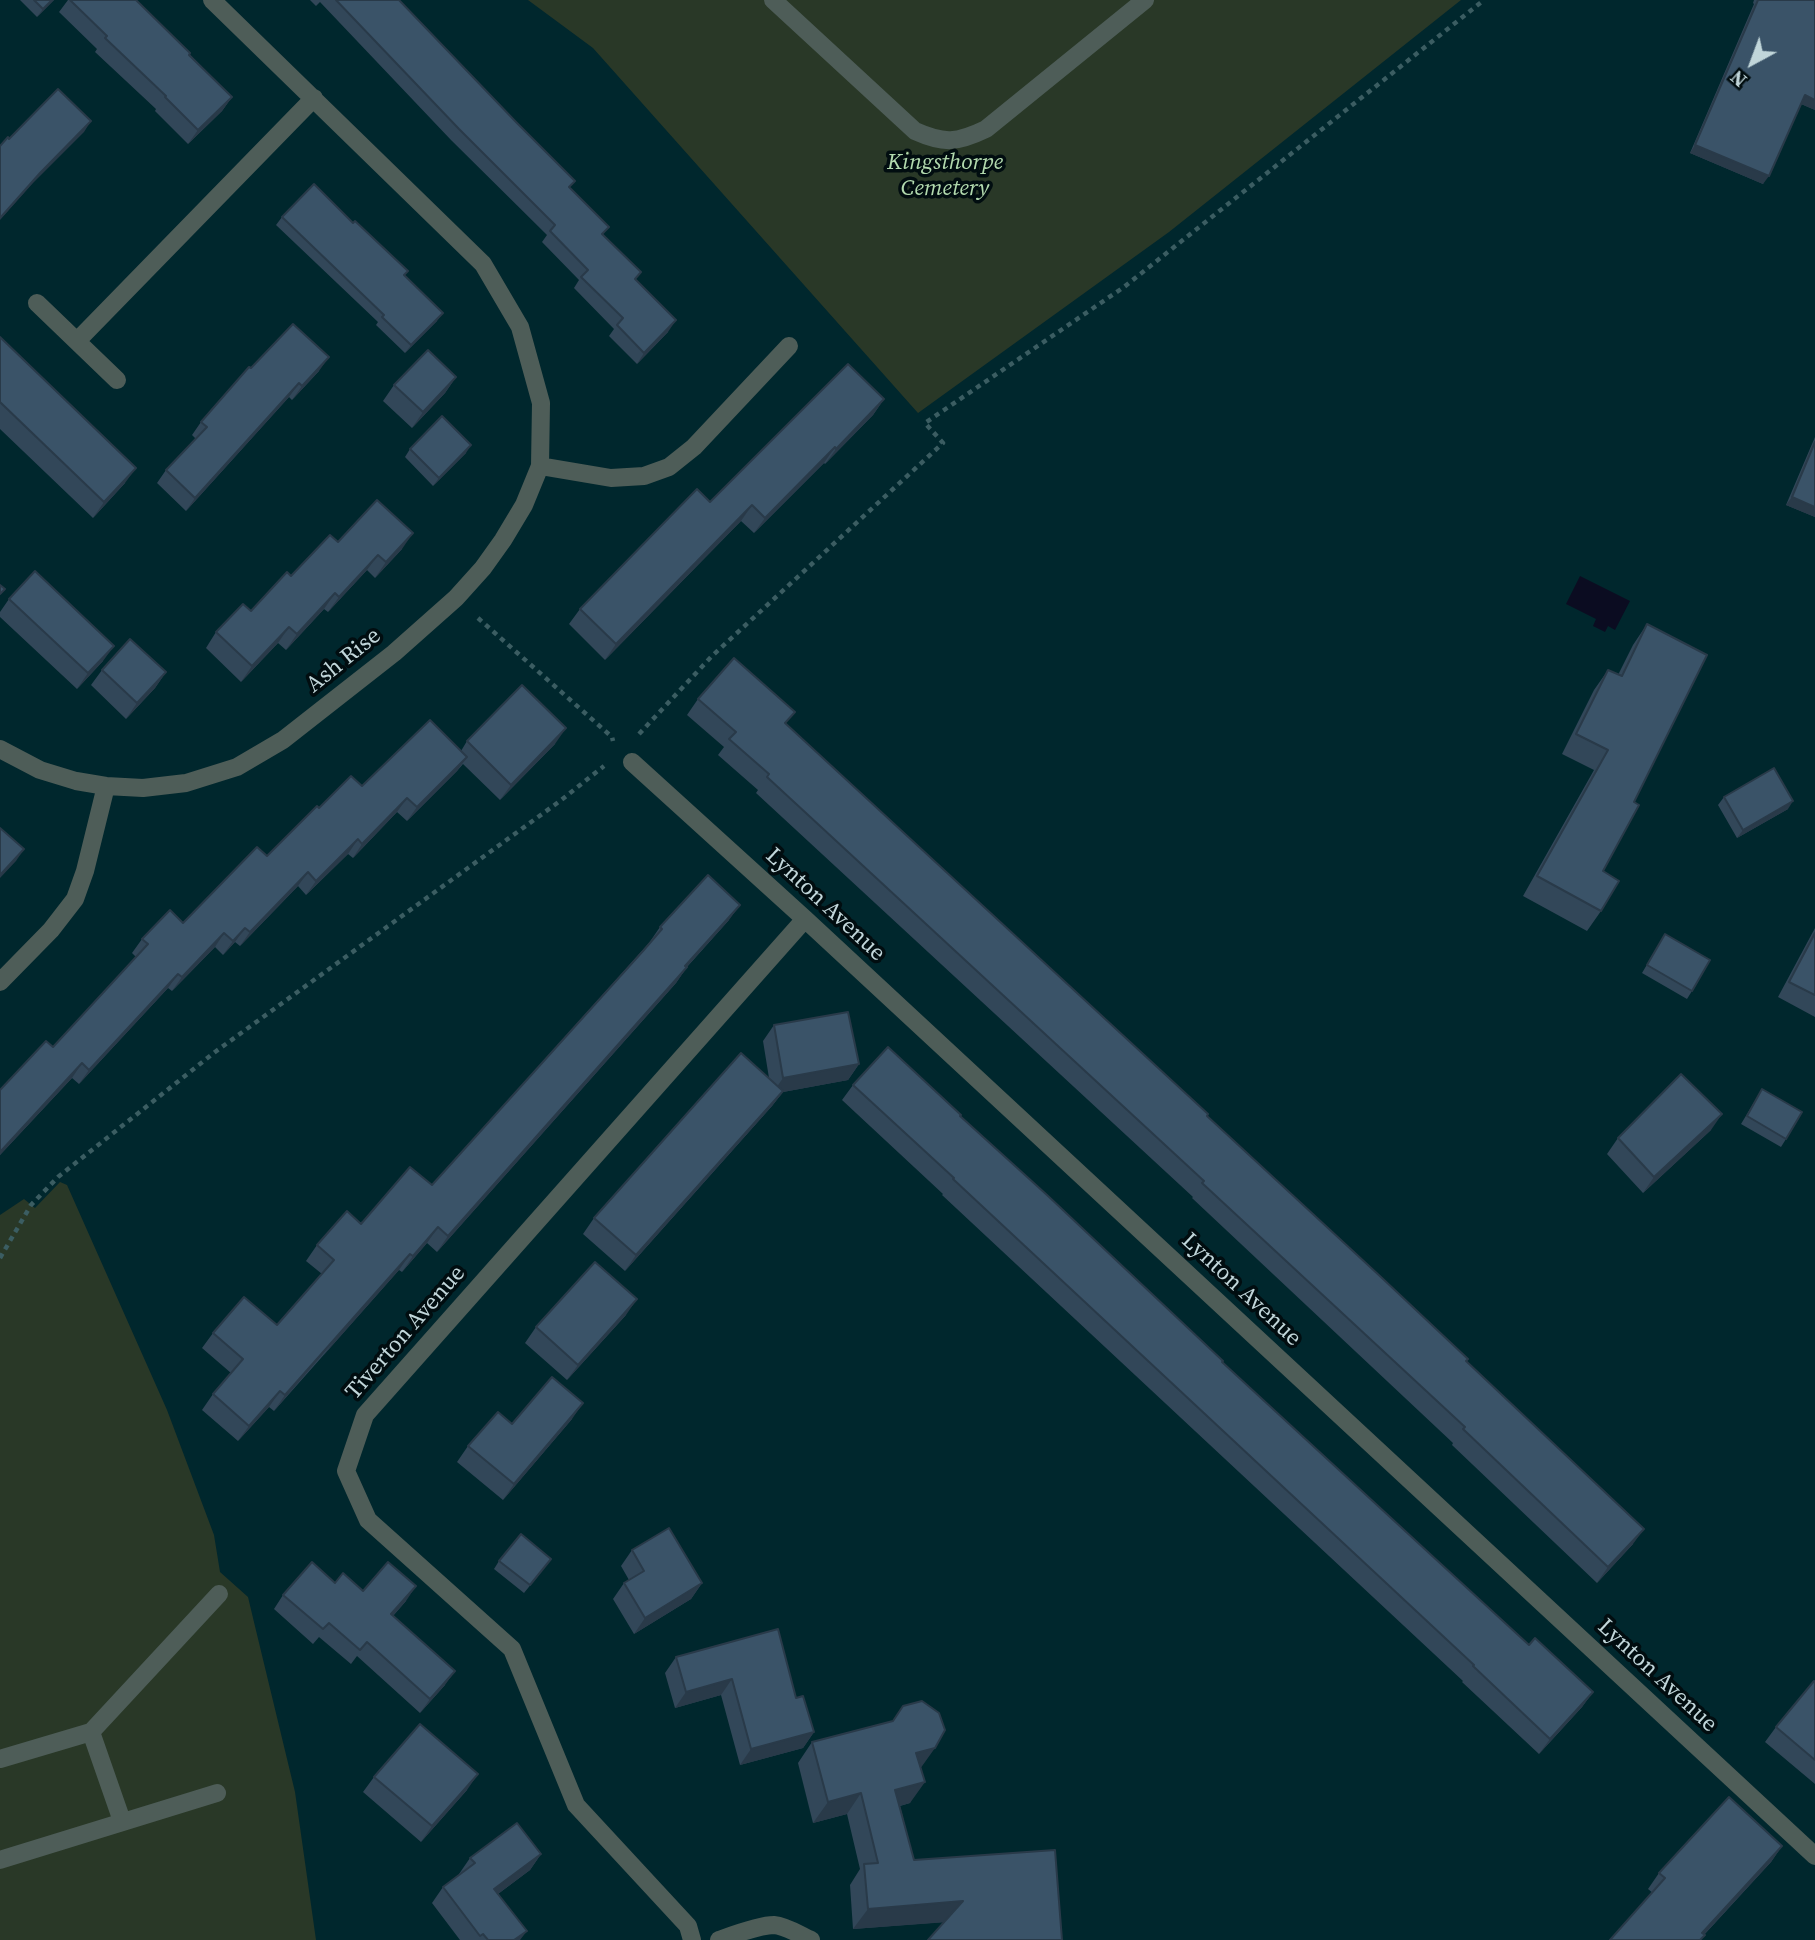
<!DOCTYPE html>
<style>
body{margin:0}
#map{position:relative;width:1815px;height:1940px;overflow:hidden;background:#00272d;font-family:"Source Serif 4",serif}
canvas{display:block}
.north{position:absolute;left:1717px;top:28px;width:70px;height:70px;-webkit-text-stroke:5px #010d10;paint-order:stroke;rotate:221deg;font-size:19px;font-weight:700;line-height:28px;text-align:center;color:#c1d6da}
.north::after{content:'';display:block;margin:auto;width:24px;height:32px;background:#c1d6da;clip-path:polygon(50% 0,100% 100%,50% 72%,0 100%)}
</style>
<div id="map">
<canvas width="1815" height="1940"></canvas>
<div class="north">N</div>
</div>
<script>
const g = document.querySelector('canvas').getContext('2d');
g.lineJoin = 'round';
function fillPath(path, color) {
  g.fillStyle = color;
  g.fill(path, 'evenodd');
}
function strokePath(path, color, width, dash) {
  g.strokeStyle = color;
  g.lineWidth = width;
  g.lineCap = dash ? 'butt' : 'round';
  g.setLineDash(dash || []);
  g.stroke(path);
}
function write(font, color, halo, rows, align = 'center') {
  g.font = font + ' "Source Serif 4",serif';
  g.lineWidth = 7;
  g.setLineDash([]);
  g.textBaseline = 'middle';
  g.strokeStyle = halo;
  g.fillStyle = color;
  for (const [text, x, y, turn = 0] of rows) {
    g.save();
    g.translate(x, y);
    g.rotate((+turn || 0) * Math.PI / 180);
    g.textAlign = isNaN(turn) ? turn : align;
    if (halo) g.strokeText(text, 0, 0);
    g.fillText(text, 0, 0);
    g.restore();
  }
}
fillPath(new Path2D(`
 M528 0H1461L1169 232 918 413 593 48Z
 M60 1182 67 1185 167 1410 214 1535 220 1572 248 1597 253 1618 295 1792 316 1940H0V1215L24 1199 35 1208Z`), '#293827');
fillPath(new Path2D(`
 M1580 576 1630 601 1615 630 1608 626 1605 632 1593 626 1596 619 1566 604Z`), '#0b0c21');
strokePath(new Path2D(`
 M478 618 612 737 613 741
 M639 734 712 656 943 443 925 423 1124 287 1484 0
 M0 1258 31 1205 58 1177 215 1052 560 801 604 766`), '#3b5d62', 4.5, [5, 5]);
strokePath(new Path2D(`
 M773 0 915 131C944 144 957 143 986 129L1145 0
 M37 303 117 380
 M77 341 314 98
 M540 466 611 478 644 476 669 467 694 447 789 346
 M0 749 40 770 76 781 106 786 143 788 186 783 237 767 283 740 394 653 456 598 483 568 503 540 524 505 540 466 541 403 520 327 483 264 212 0
 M632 762 805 919 1815 1856
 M0 982 51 930 75 899 85 871 106 786
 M91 1732 219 1594
 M0 1759 91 1732 122 1821
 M0 1860 217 1793
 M692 1940 688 1926 576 1805 512 1649 368 1520 346 1471 365 1415 805 919
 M719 1940C733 1935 759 1925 774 1925 786 1926 800 1935 811 1940`), '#4e5d58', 18);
fillPath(new Path2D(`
 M20 0H54L37 17Z
 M68 0H136L232 97 222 111 188 144 155 111 156 109 95 52 97 49 59 12Z
 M310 0H399L570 188 636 280 668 332 637 364 609 336 614 329 574 288 579 280 542 242 547 235 451 140 320 2 316 6Z
 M1754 0H1815V110L1801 104 1763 184 1690 153 1754 4 1753 3Z
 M282 217 353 223 408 271 404 275 437 321 405 353 376 325 378 322 276 225Z
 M0 337 125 483 93 518 0 429Z
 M251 368 319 371 292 400 289 397 186 511 157 483 166 470 196 439 192 435 201 422Z
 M456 377 445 393 412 428 383 401 394 385Z
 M884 399 873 415 825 464 824 463 754 533 741 521 605 660 569 624 580 609 710 502Z
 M1815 437V517L1786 505Z
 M410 449 466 453 433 486 405 457Z
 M338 542 402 549 375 578 367 570 328 612 324 609 286 650 278 643 241 682 206 648 216 632 251 611 291 576Z
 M9 599 103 661 77 689 0 617V612Z
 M1647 624 1634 802 1603 871 1601 911 1587 931 1523 896 1594 770 1562 754 1594 690 1608 670 1618 675 1633 645Z
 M102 670 166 672 155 688 126 719 91 685Z
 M698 699 786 725 1207 1117 1466 1361 1633 1544 1597 1583 1452 1445 1453 1443 1192 1198 1193 1197 756 793 758 790 718 755 724 747 687 715Z
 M467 741 555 744 500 800 463 764 457 771 407 821 397 812 353 858 348 854 306 895 298 886 240 946 235 942 223 955 215 947 172 991 168 988 79 1084 72 1078 0 1155V1090L53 1047 136 957 132 953 142 939 183 923 267 856 319 808 362 786 461 751Z
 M1724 797 1788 809 1737 838 1718 805Z
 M729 920 687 967 676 983 437 1252 427 1243 402 1272 399 1270 274 1411 269 1407 238 1441 202 1410 213 1394 231 1373 202 1348 213 1333 277 1325 322 1274 306 1261 317 1245 432 1185 649 943 660 927Z
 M1815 928V1017L1778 997Z
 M1665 934 1692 991 1687 999 1642 973Z
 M774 1025 859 1064 848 1080 783 1092 772 1106 625 1271 583 1234 594 1218 769 1078 763 1041Z
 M853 1085 960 1116 1222 1363 1529 1645 1593 1692 1582 1707 1539 1754 1462 1682 1463 1681 942 1195 943 1194 842 1100Z
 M1762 1089 1786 1139 1781 1147 1741 1124Z
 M1711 1130 1643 1193 1607 1154 1618 1138Z
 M626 1315 567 1380 525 1343 536 1327Z
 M572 1419 503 1500 457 1462 468 1446 512 1424Z
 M632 1550 702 1583 691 1599 634 1634 613 1599 624 1583 629 1580 621 1566Z
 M499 1561 545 1567 524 1593 494 1569Z
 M335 1583 406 1601 393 1616 445 1685 420 1713 357 1656 351 1664 319 1637 313 1644 274 1609 283 1595Z
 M676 1657 796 1698 814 1732 803 1748 740 1765 721 1695 675 1708 665 1673Z
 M1815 1682V1784L1765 1742 1776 1727Z
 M812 1742 921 1769 910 1803 900 1806 914 1860 944 1922 853 1929 850 1885 860 1869 847 1814 813 1823 798 1763Z
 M374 1777 467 1790 421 1842 363 1792Z
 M1782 1846 1771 1862 1704 1935 1648 1889 1659 1873Z
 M541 1854 530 1870 498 1894 520 1940H460L432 1903 443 1887 460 1875 459 1874 470 1858Z`), '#324759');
fillPath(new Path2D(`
 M52 0H54L37 17 43 9Z
 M1805 95 1815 100V110L1799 103Z
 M232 97 222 111 188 144 198 130Z
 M91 121 84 132 33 183 0 220V218L40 173Z
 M1695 145 1769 176 1763 184 1690 153Z
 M443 313 437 321 405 353 411 345Z
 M676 320 668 332 637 364 644 353Z
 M329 357 319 371 292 400 302 386Z
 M456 377 445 393 412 428 423 412Z
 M299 383 289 397 186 511 195 498Z
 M884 399 873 415 825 464 836 449Z
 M471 445 466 453 433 486 439 478Z
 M835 447 824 463 754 533 765 518Z
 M136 468 125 483 93 518 104 502Z
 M1792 497 1815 507V517L1786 505Z
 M752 505 741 521 605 660 616 644Z
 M413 533 402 549 375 578 386 562Z
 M378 555 367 570 328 612 339 597Z
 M335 593 324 609 286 650 297 634Z
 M289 627 278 643 241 682 252 666Z
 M114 646 103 661 77 689 88 673Z
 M166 672 155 688 126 719 137 703Z
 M566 728 555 744 500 800 511 785Z
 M467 757 457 771 407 821 417 807Z
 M407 798 397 812 353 858 362 844Z
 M1793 801 1788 809 1737 838 1743 830Z
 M358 839 348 854 306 895 316 881Z
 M24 849 16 861 0 878V875Z
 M308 872 298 886 240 946 250 932Z
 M740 905 729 920 674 981 685 966Z
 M245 928 235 942 223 955 233 941Z
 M224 933 215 947 172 991 182 977Z
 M687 967 676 983 437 1252 448 1236Z
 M178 974 168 988 79 1084 89 1070Z
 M82 1063 72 1078 0 1155V1152Z
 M859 1064 848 1080 783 1092 772 1106 625 1271 636 1255 772 1094 783 1078Z
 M1722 1114 1711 1130 1643 1193 1654 1177Z
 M438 1227 427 1243 402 1272 413 1256Z
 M410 1254 399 1270 323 1356 334 1341Z
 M637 1299 626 1315 567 1380 578 1365Z
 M333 1340 322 1355 274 1411 285 1395Z
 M280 1391 269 1407 238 1441 249 1426Z
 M583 1403 572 1419 503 1500 514 1484Z
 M1644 1529 1633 1544 1597 1583 1608 1567Z
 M702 1583 691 1599 634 1634 645 1618Z
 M416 1586 406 1601 382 1628 391 1614Z
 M455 1671 445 1685 420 1713 430 1699Z
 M732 1679 721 1695 675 1708 686 1692Z
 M1593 1692 1582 1707 1539 1754 1550 1739Z
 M814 1732 803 1748 740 1765 751 1749Z
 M935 1748 920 1769 916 1753Z
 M478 1774 467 1790 421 1842 432 1826Z
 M925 1782 910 1803 881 1811 895 1790Z
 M861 1793 847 1814 813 1823 828 1802Z
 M1782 1846 1771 1862 1699 1940 1702 1933Z
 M541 1854 530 1870 483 1905 494 1889Z
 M963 1901 948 1922 853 1929 868 1909Z
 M527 1931 520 1940H514Z`), '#293a49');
const building = new Path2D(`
 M34 0H52L43 9Z
 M70 0H136L190 53 189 55 232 97 198 130 165 97 166 96 105 38 107 36Z
 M336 0H399L516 122 575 181 569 187 609 227 602 234 641 272 635 279 676 320 644 353 617 325 623 318 581 277 588 270 550 231 555 225 459 129Z
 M1758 0H1815V100L1805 95 1769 176 1695 145Z
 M58 89 91 121 40 173 0 218V146L8 137 9 139Z
 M314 184 353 223 355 221 408 271 404 275 443 313 411 345 382 317 384 315 282 217Z
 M293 324 329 357 302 386 299 383 195 498 166 470 207 427 201 422 249 367 251 368Z
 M0 337 136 468 104 502 0 402Z
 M428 350 456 377 423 412 394 385Z
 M848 364 884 399 836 449 835 447 765 518 752 505 616 644 580 609 697 489 710 502Z
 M442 416 471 445 439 478 410 449Z
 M1815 442V507L1792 497Z
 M377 500 413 533 386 562 378 555 339 597 335 593 297 634 289 627 252 666 216 632 243 604 251 611 287 572 291 576 330 535 338 542Z
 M35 571 114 646 88 673 9 599Z
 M0 585 5 589 0 594Z
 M1647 624 1707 655 1634 802 1639 805 1603 871 1619 881 1601 911 1537 876 1608 750 1576 734 1608 670 1622 676Z
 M130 639 166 672 137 703 102 670Z
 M734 658 795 712 785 723 1208 1114 1207 1116 1382 1278 1468 1359 1466 1361 1644 1529 1608 1567 1463 1429 1465 1427 1202 1183 1204 1181 767 777 769 774 729 739 736 732 698 699Z
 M522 685 566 728 511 785 467 741Z
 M430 720 467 757 417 807 407 798 362 844 358 839 316 881 308 872 250 932 245 928 233 941 224 933 182 977 178 974 89 1070 82 1063 0 1152V1090L46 1041 53 1047 148 944 142 939 170 910 183 923 257 847 267 856 317 806 319 808 351 776 362 786Z
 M1774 768 1793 801 1743 830 1724 797Z
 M0 828 24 849 0 875Z
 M708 875 740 905 685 966 687 967 448 1236 438 1227 413 1256 410 1254 285 1395 280 1391 249 1426 213 1394 243 1359 213 1333 244 1297 277 1325 334 1260 317 1245 347 1211 361 1224 410 1167 432 1185 643 951 662 929 660 927Z
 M1815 933V995L1789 982Z
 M1665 934 1710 960 1692 991 1647 965Z
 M848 1012 859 1064 783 1078 774 1025Z
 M888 1047 961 1115 960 1116 1047 1195 1223 1361 1222 1362 1429 1553 1529 1645 1535 1638 1593 1692 1550 1739 1473 1666 1474 1665 953 1179 954 1178 853 1085Z
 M741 1053 783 1091 636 1255 594 1218Z
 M1681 1074 1722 1114 1654 1177 1618 1138Z
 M1762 1089 1802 1112 1786 1139 1747 1116Z
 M595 1262 637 1299 578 1365 536 1327Z
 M552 1377 583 1403 514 1484 468 1446 498 1412 512 1424Z
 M669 1528 702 1583 645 1618 624 1583 644 1571 632 1550Z
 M521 1534 551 1559 530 1585 499 1561Z
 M312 1562 335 1583 343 1573 363 1591 388 1562 416 1586 391 1614 455 1671 430 1699 367 1642 360 1650 329 1623 323 1629 283 1595Z
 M778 1629 796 1698 803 1696 814 1732 751 1749 732 1679 686 1692 676 1657Z
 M1814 1681 1815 1682V1760L1776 1727Z
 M922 1701 939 1713 945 1730 935 1748 916 1753 925 1782 895 1790 914 1860 1055 1850 1062 1940H928L963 1901 868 1909 864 1864 878 1863 861 1793 828 1802 812 1742 893 1721 903 1706Z
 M420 1724 478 1774 432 1826 374 1777Z
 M1729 1797 1782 1846 1702 1933 1705 1935 1700 1940H1610L1665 1878 1659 1873Z
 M517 1823 541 1854 494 1889 527 1931 514 1940H488L483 1934 480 1936 443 1887 475 1863 470 1858Z`);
fillPath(building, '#3a5368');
strokePath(building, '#293a49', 2);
write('italic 23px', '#b2daae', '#010d10', [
 ["Kingsthorpe",945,163],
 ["Cemetery",945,189]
]);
write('23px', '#c1d6da', '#010d10', [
 ["Ash Rise",344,661,-39],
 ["Lynton Avenue",825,905,43],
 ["Lynton Avenue",1241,1290,43],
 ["Tiverton Avenue",406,1333,-49],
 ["Lynton Avenue",1657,1676,43]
]);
</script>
